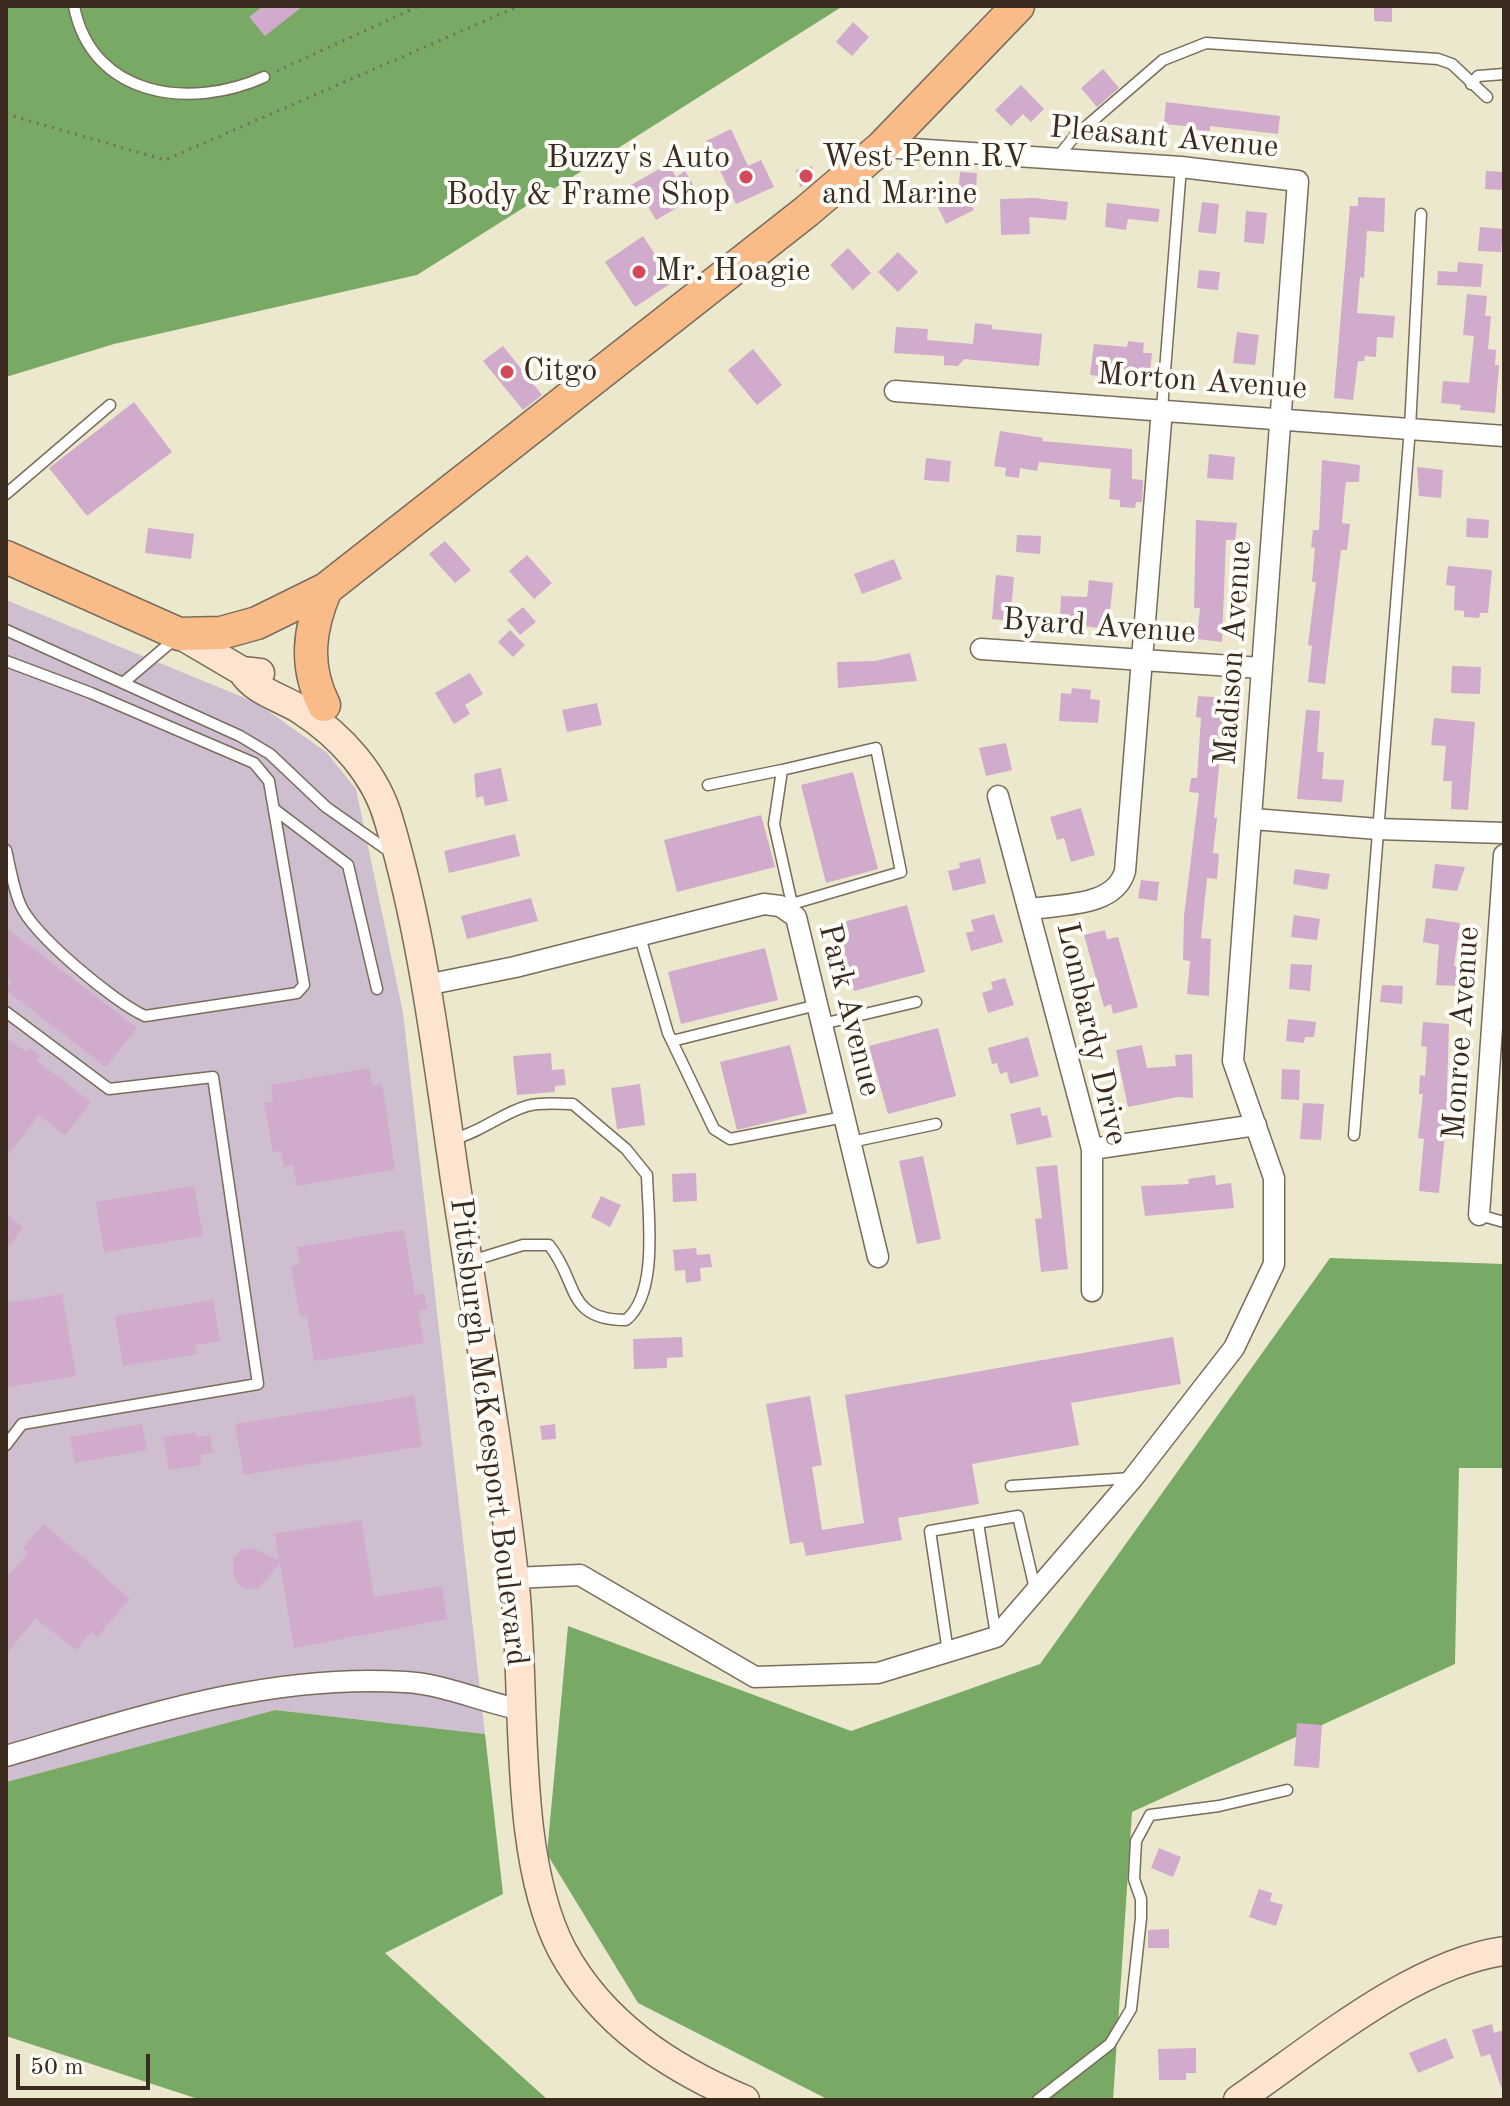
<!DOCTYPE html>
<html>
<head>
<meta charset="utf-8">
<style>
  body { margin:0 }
  #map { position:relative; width:1510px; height:2106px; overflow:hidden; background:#ece8cd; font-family:"Old Standard TT",serif }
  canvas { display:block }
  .frame { position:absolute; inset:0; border:8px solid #3b2a1e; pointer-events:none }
  .scale { position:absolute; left:16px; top:2054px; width:134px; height:36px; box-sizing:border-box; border:4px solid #3b2a1e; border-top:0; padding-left:10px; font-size:24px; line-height:28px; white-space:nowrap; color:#3b2a1e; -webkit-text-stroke:6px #fdfcf7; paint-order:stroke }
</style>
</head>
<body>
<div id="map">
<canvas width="1510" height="2106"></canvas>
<div class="frame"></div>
<div class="scale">50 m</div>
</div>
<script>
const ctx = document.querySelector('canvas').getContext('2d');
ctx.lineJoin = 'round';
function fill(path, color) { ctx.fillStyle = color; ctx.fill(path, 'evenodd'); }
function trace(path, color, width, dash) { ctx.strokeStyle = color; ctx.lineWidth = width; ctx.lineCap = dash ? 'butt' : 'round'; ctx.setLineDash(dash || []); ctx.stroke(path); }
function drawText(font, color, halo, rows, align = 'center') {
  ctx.font = font + ' "Old Standard TT",serif'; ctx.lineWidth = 8; ctx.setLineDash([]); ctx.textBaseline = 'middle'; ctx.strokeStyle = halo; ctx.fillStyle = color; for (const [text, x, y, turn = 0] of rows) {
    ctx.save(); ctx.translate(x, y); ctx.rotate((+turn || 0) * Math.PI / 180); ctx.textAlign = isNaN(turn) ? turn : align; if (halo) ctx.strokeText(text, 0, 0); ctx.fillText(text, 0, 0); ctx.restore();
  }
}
fill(new Path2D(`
  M6,600L257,703L326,752L356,789L403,1013L485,1734L275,1710L6,1782Z`), '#cfbdd0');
fill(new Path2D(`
  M6,6H843L417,275L114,344L6,377Z
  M1330,1258L1504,1264V1468H1459L1455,1664L1132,1812L1113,2100H829L638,2003L547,1854L568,1626L851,1731L1040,1664Z
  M275,1710L485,1734L503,1894L385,1953L548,2100H201L6,2036V1782Z`), '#78aa65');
fill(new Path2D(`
  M263,6H303L265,36L249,17Z
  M1374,6H1392V22L1374,21Z
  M853,22L869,37L852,56L836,42Z
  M1103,69L1119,88L1097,107L1081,88Z
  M1021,85L1044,109L1031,122L1023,114L1011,126L995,110Z
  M1166,102L1280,116L1278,134L1210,126V131L1196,130V127L1164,124Z
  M731,129L748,166L761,160L774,187L736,204L706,141Z
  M668,164L676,177L685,171L699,195L656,220L643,198L633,204L624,189Z
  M812,166L815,179L800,187L796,170Z
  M1486,171L1504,172V190L1485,189Z
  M960,172L977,173L976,189L962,190L974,210L946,224L932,195L959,185Z
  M1358,197L1385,198L1384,232L1367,231L1364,278L1360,277L1357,313L1395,316L1393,338L1377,337L1376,357L1365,356L1364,361H1358L1353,400L1334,398L1350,206H1358Z
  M1035,198L1068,202L1066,220L1029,217L1030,234L1001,235L1000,199Z
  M1202,202L1219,204L1216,234L1198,232Z
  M1107,203L1160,209L1158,222L1128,219L1126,230L1105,227Z
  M1246,211L1267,213L1264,244L1244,242Z
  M1480,227L1503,229L1501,252L1478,251Z
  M643,236L673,282L635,307L605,262Z
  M848,248L871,273L853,290L830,265Z
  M898,252L918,272L898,292L878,272Z
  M1458,262L1483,264L1481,287L1437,285L1438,271L1457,272Z
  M1199,270L1220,272L1218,290L1197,288Z
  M1467,294L1487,296L1485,316H1491L1488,349L1496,350L1495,365H1499L1495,413L1460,410L1461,405L1441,403L1443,381L1469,383L1474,336L1463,335Z
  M975,323L992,325V329L1042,334L1039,366L964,359L958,366L944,365V356L894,353L896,327L928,329L927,340L973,344Z
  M1237,332L1259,335L1255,365L1233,363Z
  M1128,341L1144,343L1143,353H1152L1150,372L1110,369L1109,377L1090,375L1094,344L1127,347Z
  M503,346L542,395L523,410L483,361Z
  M753,349L782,385L757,405L728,370Z
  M134,402L172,452L87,516L49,468Z
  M1000,431L1043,438L1042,441L1132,449V479L1143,480L1142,502H1136L1135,508L1120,507V500L1109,499L1111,469L1039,462L1037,471L1020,468L1019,478L1005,476L1006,468L994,466Z
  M1209,454L1235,457L1233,480L1207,478Z
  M926,458L951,461L949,482L924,480Z
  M1322,460L1360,465L1359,482H1346L1345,489L1342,523L1350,524L1347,550H1341L1325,684L1308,682L1312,646L1308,645L1316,582H1312L1315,548L1311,547L1313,530H1319Z
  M1417,467L1443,470L1441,498L1419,496Z
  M1467,518L1489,520L1488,538L1466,537Z
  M1196,520L1237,523L1235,540H1226L1222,642L1197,639L1200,608H1194Z
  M148,528L194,534L191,559L145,553Z
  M1017,535L1041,536L1040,554L1016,552Z
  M445,541L471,570L455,583L429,554Z
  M527,555L552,583L534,599L509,571Z
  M894,559L902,579L862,594L854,574Z
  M1448,566L1492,570L1488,613H1480L1479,618L1464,617V611L1454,610L1455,586L1446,585Z
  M996,575L1014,577L1010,621L992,619Z
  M1089,580L1113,583L1108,629L1083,626L1084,621L1060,619L1061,596L1087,597Z
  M523,607L536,622L520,635L507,620Z
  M510,630L525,645L513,657L498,642Z
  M910,653L917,681L838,688L837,662L875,661Z
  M1452,666L1481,667L1480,694L1451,693Z
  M470,673L483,694L465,705L470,714L454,724L435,693Z
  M1072,688L1091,690L1090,699L1100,700L1098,723L1059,721L1061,693L1071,694Z
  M1198,696L1226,698L1214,818H1217L1213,853L1219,854L1217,879L1207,878L1201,938L1211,939L1209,996L1187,994L1190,961L1183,960L1184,916L1199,793L1189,792L1191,778H1197L1201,718L1196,717Z
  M597,703L602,725L567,732L562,710Z
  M1306,710L1320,711L1317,752H1324L1322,779L1344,780L1342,802L1297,799Z
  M1434,718L1475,722L1468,810L1451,809L1452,781H1443L1446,746L1431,745Z
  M1006,743L1012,770L986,776L979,748Z
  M501,768L508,801L485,806L483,796L476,798L474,774Z
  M853,772L878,869L826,883L801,785Z
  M1081,808L1095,855L1071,862L1064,838L1057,840L1050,817Z
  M761,815L775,867L677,892L664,840Z
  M515,834L520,856L449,873L444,851Z
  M980,858L986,883L953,891L948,871L960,868L959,863Z
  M1435,864L1465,867L1457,891L1432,888Z
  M1295,869L1330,874L1327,890L1293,884Z
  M1141,880L1159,882L1157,901L1138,898Z
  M531,898L538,921L467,939L461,916Z
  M907,905L925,972L854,991L836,924Z
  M994,914L1003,942L971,951L966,933L974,931L971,920Z
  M1294,915L1320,919L1317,940L1291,937Z
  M1426,918L1460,923L1454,966L1462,967L1460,986L1436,985L1439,945L1423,942Z
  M6,928L137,1028L106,1067L6,990L12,982L6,977Z
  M1105,930L1107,939L1118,937L1138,1007L1113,1014L1111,1004L1104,1007L1084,935Z
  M765,948L778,1000L681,1024L668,972Z
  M1291,964L1312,965L1310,991L1289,989Z
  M1005,978L1014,1005L988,1013L982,993L993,989L991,982Z
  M1382,985L1403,986L1402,1004L1380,1002Z
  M1288,1019L1316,1022L1314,1037H1305L1304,1043L1286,1041Z
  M1423,1022L1449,1024L1446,1125L1439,1193L1419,1191L1424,1139L1418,1138L1423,1094H1419L1420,1075L1425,1076L1427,1047L1421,1046Z
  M938,1028L956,1096L888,1114L869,1046Z
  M6,1037L26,1052L29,1048L40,1056L37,1061L91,1102L65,1135L39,1115L6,1157Z
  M1028,1037L1039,1076L1010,1084L1007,1072L1000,1074L997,1063L992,1064L988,1048Z
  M790,1045L807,1113L737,1130L720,1062Z
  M1142,1045L1147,1068L1176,1066L1175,1055L1192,1054L1193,1098L1178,1097L1128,1107L1116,1050Z
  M551,1053L552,1070L564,1069L566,1085L555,1086V1092L517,1095L513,1056Z
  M369,1068L373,1086L382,1084L395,1169L297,1186L293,1165L284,1167L281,1151L273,1152L264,1103L273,1102L271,1085Z
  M1282,1069L1300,1070L1299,1100L1281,1099Z
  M640,1084L645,1125L617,1129L611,1088Z
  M1303,1103L1324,1104L1321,1140L1300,1139Z
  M1040,1107L1042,1116L1047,1115L1052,1137L1017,1145L1010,1114Z
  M923,1156L941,1239L917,1244L899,1161Z
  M1057,1165L1068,1269L1041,1272L1035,1219L1042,1218L1036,1167Z
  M696,1173L697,1201L673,1202L672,1174Z
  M1215,1175L1216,1185L1231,1183L1234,1208L1145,1216L1141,1186L1189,1184L1188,1179Z
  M194,1186L203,1236L104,1252L96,1202Z
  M601,1196L621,1205L610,1227L591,1217Z
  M6,1214L23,1227L6,1250Z
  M404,1230L415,1295L424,1294L427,1309L418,1311L424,1343L314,1361L307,1315L300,1316L291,1266L300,1264L297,1247Z
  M696,1248L697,1255L710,1254L712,1267L700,1268L701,1281L686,1283L685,1270L675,1271L673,1250Z
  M62,1294L76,1376L6,1387V1303Z
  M213,1300L220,1341L195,1345L197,1354L123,1366L115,1316Z
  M682,1337L683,1357L667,1358V1368L634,1369L633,1339Z
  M1173,1337L1181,1384L1071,1403L1079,1445L972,1464L979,1504L898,1518L902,1540L806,1556L803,1542L790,1544L766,1404L810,1396L822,1465L812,1467L822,1530L864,1523L845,1395Z
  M414,1396L422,1446L244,1475L235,1424Z
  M142,1424L147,1450L75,1463L70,1437Z
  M555,1424L556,1439L542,1440L540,1426Z
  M196,1432V1437L210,1435L213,1453L200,1455L201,1465L169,1470L164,1437Z
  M361,1520L374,1597L442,1586L447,1619L294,1648L280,1564L258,1588L248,1589L239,1585L234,1576L233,1558L241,1550L251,1548L279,1560L275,1534Z
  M44,1524L130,1599L97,1637L91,1632L76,1650L35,1618L6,1655V1578L28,1553L23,1548Z
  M1297,1723L1322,1725L1319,1768L1294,1766Z
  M1159,1848L1181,1857L1173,1877L1151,1868Z
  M1259,1889L1272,1893L1270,1901L1283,1905L1276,1926L1249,1917Z
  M1169,1929V1948H1148V1930Z
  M1492,2024L1494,2033L1504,2030V2086L1501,2087L1490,2054L1481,2057L1472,2030Z
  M1446,2038L1454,2058L1418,2073L1409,2053Z
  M1196,2048V2073H1186V2080H1159L1158,2049Z`), '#d0abcb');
const lane = new Path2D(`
  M74,6C92,98 191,110 264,77
  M1471,84L1478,76L1504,74
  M1057,158L1074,137L1163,60L1206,43L1438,59L1452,64L1487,97
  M1162,409L1181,167
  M6,494L110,405
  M6,630L240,736L270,754L326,807L393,854
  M6,661L91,693L254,763L269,781L304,985L297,993L145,1016C114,1002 33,935 20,904C13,887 10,867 6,850
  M123,683L176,638
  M708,785L782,770
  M274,809L348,865L377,989
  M782,905L792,904L774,824L782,770L876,748L901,872L792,904
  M640,937L668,1033L714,1129L730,1139L844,1117
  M6,1012L109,1089L213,1077L258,1384L22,1424L6,1445
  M822,1024L916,1002
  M672,1041L817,1005
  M1354,1135L1410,428L1421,214
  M451,1140C482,1132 500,1114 527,1106C541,1102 558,1104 573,1104L626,1149L647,1175C648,1215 659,1293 626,1320C565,1320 579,1282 549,1245H523L471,1261
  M851,1142L936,1124
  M1479,1215L1504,1222
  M1011,1486L1131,1478
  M978,1523L996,1635
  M948,1652L930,1531L1018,1516L1035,1589
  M1038,2100L1110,2044L1131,2009L1141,1918V1899L1134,1879L1136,1841L1150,1815L1219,1806L1287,1790`);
const street = new Path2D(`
  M895,391L1504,436
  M981,649L1261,668
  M998,796L1092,1149V1291
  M1253,819L1378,829L1504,833
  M1031,909C1062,904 1115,907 1125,871L1162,409
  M426,985L515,967L764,904L780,906L796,917L878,1257
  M1092,1149L1256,1125
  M1479,1215L1504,855
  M514,1578L580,1575L755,1677L878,1673L996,1637L1133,1478L1234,1348L1274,1264V1178L1233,1061L1298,181L1181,167L882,147
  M6,1756C137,1718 266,1673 405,1682C445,1684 484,1703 523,1710`);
const secondary = new Path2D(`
  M179,634L242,671L260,673
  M242,671C255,692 281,697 301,710C341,736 376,774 389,821C424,939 438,1064 456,1186C476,1316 499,1446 514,1576C527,1688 511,1852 562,1950C602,2024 670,2068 745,2100
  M1238,2100C1314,2048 1412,1964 1504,1951`);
const primary = new Path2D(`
  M6,557L179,634L221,633L257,623L326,589L807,211L882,147L1018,6
  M324,705C304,666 309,628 326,589`);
trace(lane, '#796c5b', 13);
trace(street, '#796c5b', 23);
trace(secondary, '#796c5b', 31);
trace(primary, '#796c5b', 35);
trace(new Path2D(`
  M277,71L419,6
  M6,114L165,160L519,6`), '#796c5b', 3, [2, 6]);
trace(lane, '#fff', 10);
trace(street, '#fff', 20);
trace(secondary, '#fde4d0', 28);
trace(primary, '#f9bc89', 32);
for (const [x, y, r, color] of [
  [806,176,8,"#d1495b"],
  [746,177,8,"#d1495b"],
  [639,272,8,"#d1495b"],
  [507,372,8,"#d1495b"]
]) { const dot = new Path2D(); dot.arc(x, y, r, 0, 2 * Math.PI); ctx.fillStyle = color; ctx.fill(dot); trace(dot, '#fdfcf7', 3); }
drawText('32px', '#3b2a1e', '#fdfcf7', [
  ["Pleasant Avenue",1164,138,5],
  ["Morton Avenue",1202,382,4],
  ["Byard Avenue",1099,627,4],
  ["Madison Avenue",1234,653,-86],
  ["Park Avenue",849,1010,76],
  ["Monroe Avenue",1462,1033,-86],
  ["Lombardy Drive",1091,1034,77],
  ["Pittsburgh McKeesport Boulevard",488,1432,83]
]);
drawText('32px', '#3b2a1e', '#fdfcf7', [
  ["West Penn RV",822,158],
  ["and Marine",822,195],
  ["Buzzy's Auto",730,159,"right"],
  ["Body & Frame Shop",730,196,"right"],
  ["Mr. Hoagie",655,272],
  ["Citgo",523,372]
], 'left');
</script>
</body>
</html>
